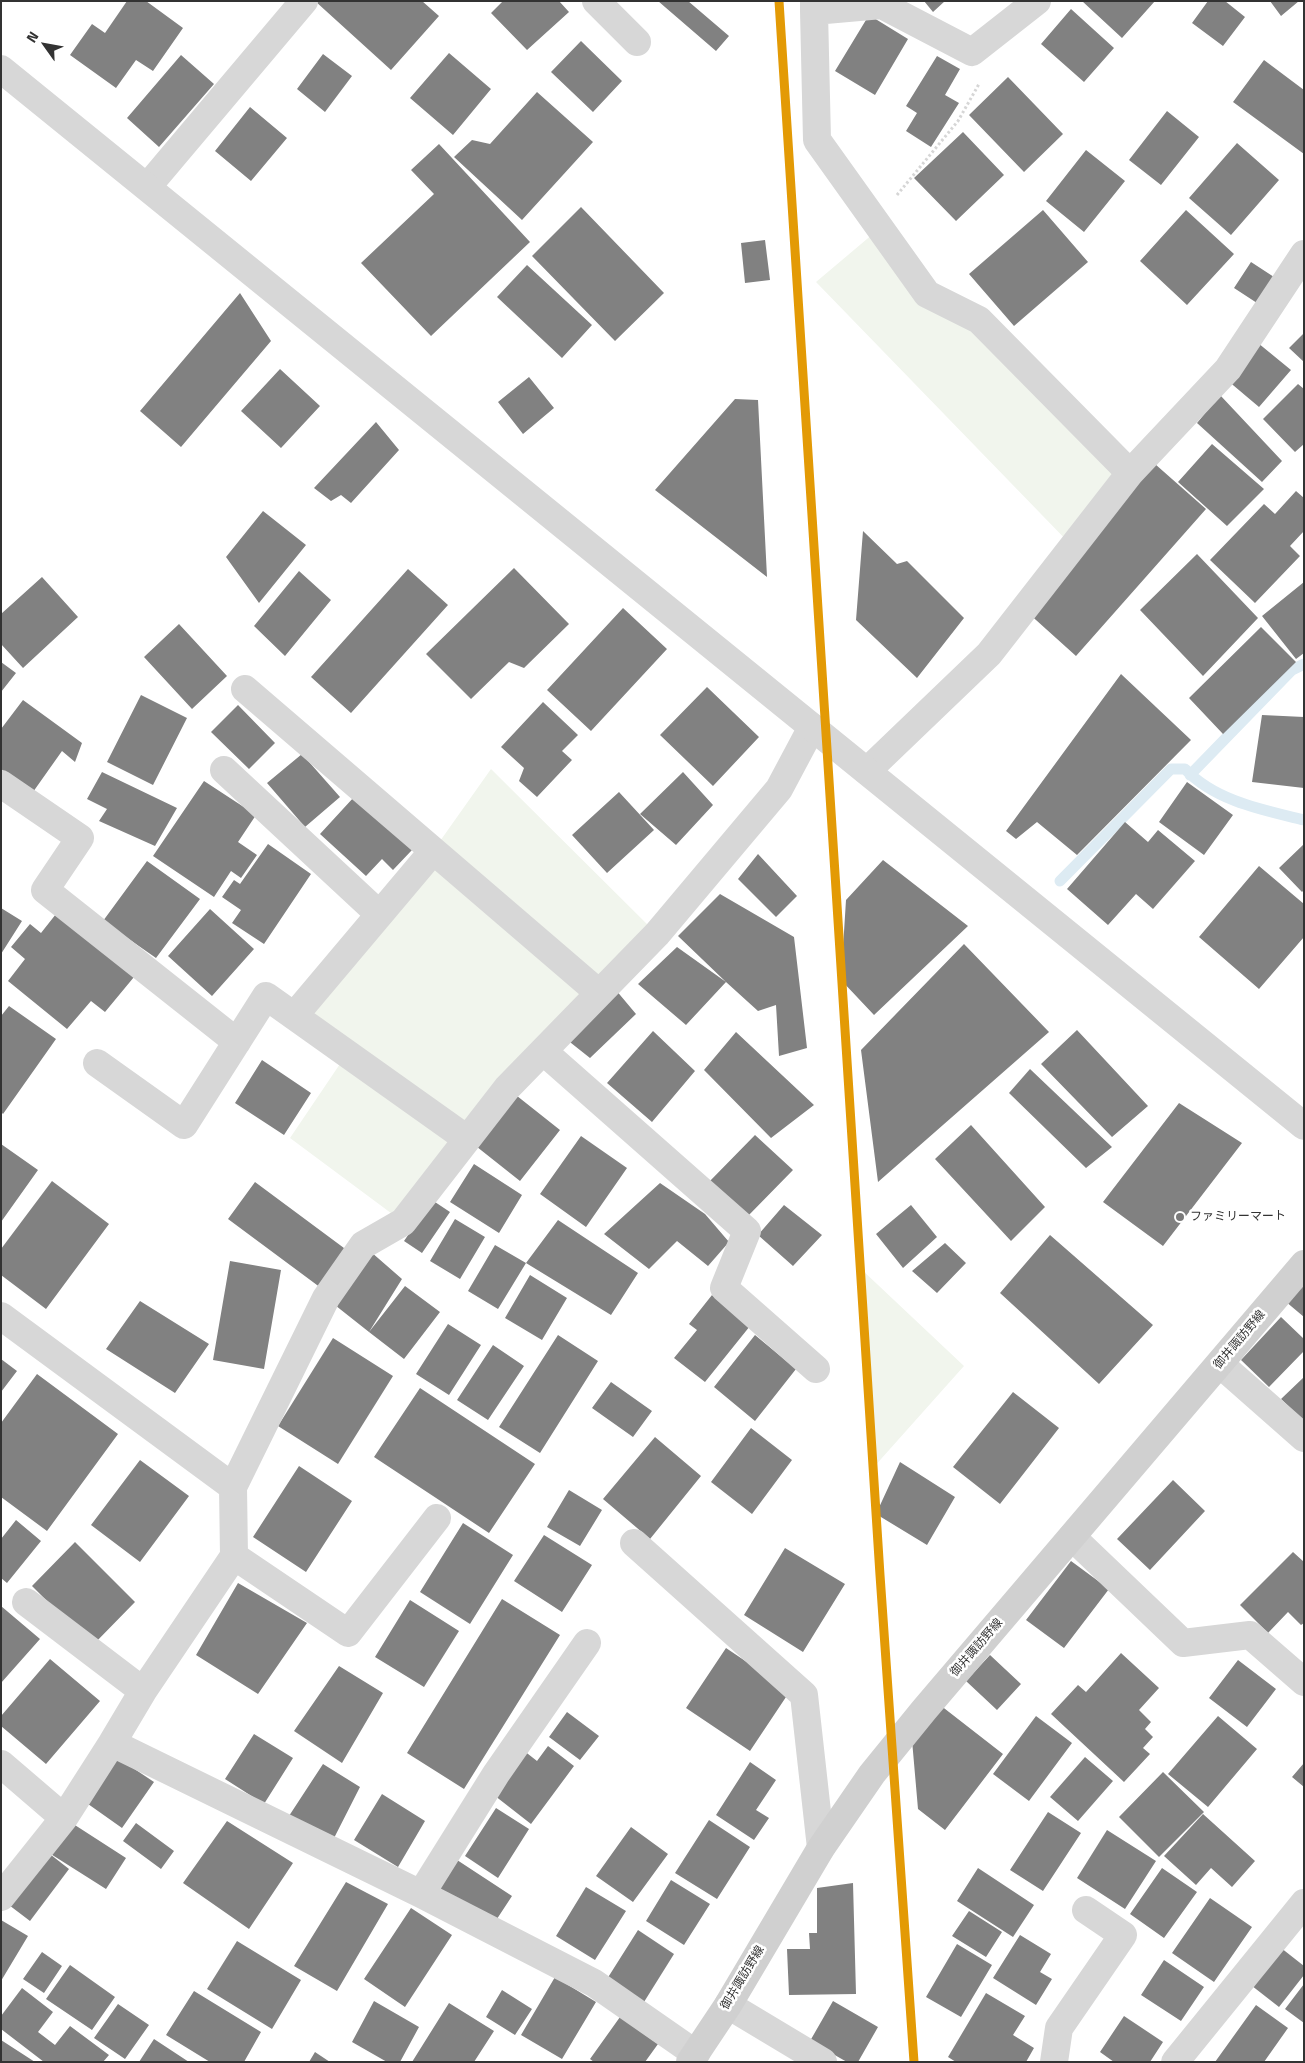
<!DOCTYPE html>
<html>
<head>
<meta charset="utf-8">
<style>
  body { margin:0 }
  #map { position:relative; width:1305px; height:2063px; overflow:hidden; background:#fff; font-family:"Titillium Web",sans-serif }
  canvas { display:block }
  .frame { position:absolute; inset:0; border:2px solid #333; pointer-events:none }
  .north { position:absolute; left:20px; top:20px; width:50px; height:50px; -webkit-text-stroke:4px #fff; paint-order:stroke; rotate:302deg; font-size:14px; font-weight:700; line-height:20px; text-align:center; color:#333 }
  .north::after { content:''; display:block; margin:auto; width:18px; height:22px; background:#333; clip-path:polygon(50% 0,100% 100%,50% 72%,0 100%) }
</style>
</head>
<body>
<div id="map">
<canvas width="1305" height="2063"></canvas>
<div class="frame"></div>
<div class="north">N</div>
</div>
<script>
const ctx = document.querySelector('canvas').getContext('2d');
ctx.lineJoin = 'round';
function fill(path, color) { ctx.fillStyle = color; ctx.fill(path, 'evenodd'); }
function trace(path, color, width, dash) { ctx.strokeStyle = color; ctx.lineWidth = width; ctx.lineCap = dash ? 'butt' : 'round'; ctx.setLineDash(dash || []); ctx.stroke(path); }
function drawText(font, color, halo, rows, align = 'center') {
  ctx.font = font + ' "Titillium Web","Noto Sans JP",sans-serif'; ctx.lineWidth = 5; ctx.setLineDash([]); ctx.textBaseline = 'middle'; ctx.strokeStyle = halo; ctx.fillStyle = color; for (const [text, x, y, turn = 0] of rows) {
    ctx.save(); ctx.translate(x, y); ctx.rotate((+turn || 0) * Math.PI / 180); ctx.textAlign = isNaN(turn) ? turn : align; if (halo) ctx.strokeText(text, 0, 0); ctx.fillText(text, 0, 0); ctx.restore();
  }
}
fill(new Path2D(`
  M880,228L927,294L979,320L1130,473L1073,547L816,282Z
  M491,769L657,934L403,1222L290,1138L346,1055L294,1016L433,851Z
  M860,1268L964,1366L873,1468Z`), '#f1f5ed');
trace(new Path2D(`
  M1190,775L1292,670L1304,664
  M1060,881L1171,769H1185C1215,801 1263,810 1304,820`), '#ddebf3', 11);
fill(new Path2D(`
  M127,1H146L183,28L153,71L136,60L116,88L70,55L92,24L105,33Z
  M315,1H422L439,16L391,70Z
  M503,1H559L569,12L527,50L491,13Z
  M658,1H688L729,36L716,51Z
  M924,1H945L933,12Z
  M1082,1H1155L1122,38Z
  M1208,1H1225L1245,17L1223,46L1192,23Z
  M1270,1H1299L1281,16Z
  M1071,9L1114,48L1084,82L1041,44Z
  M869,15L908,39L875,95L835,71Z
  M581,41L622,81L593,112L551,72Z
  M449,53L491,89L453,135L410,98Z
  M323,54L352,76L325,112L297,89Z
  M181,55L214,84L159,147L127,118Z
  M937,56L960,69L945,95L959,103L931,147L906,131L917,113L906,106Z
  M1264,60L1304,90V154L1233,102Z
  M1008,77L1063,134L1024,172L969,115Z
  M537,92L593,142L522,220L454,157L472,140L490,144Z
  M250,107L287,138L251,181L215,151Z
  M1167,111L1199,137L1161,185L1129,160Z
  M963,132L1004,175L956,221L914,178Z
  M1237,143L1279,180L1231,235L1189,198Z
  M439,144L530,242L431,336L361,263L434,194L411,170Z
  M1086,150L1125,181L1084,232L1046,201Z
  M581,207L664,293L615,341L532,256Z
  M1043,210L1088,262L1014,326L969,274Z
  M1186,210L1234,254L1187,305L1140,261Z
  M765,240L770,280L745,283L741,243Z
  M1251,262L1274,277L1257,303L1234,288Z
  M527,265L592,325L562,358L497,297Z
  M240,293L271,341L181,447L140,411Z
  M1304,333V362L1289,348Z
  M1258,343L1291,370L1259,407L1227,380Z
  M280,369L320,406L281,448L241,411Z
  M529,377L554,408L523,434L498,402Z
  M1298,384L1304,389V444L1295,452L1263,419Z
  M1220,395L1282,461L1262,482L1197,423Z
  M735,399L758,400L767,577L655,490Z
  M376,422L399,450L351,503L341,495L331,501L314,488Z
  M1212,444L1264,489L1227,526L1178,482Z
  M1155,464L1206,509L1076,656L1026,611Z
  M1296,491L1304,498V531L1290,546L1300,556L1255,603L1210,560L1264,504L1275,514Z
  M263,511L306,545L259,603L226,557Z
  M863,531L897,564L907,561L964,618L917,678L856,620Z
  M1197,554L1258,618L1203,676L1140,610Z
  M514,568L569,624L524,668L509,662L471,699L426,654Z
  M408,569L448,605L351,713L311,677Z
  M299,571L331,600L285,656L254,626Z
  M42,577L78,617L23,668L1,644V614Z
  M1304,582V653L1296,659L1262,616Z
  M623,608L667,649L591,731L547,690Z
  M179,624L227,676L192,709L144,657Z
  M1261,627L1296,662L1223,734L1189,698Z
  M1,662L16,673L1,692Z
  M1121,674L1191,740L1077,855L1037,822L1016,839L1006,831Z
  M707,687L759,737L713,786L660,735Z
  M141,695L187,718L153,785L107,762Z
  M23,700L82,743L75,762L62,751L33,792L1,769V729Z
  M543,702L578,735L562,751L572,760L537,797L519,781L524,768L501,747Z
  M238,705L275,743L249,769L211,732Z
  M1262,715L1304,717V788L1252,782Z
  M302,754L340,797L305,827L267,783Z
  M102,772L177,808L155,846L99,821L107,809L87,799Z
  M683,772L713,805L676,845L640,814Z
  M204,781L256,815L238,842L257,855L241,878L231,871L214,897L153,856Z
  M1187,782L1233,815L1204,855L1159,822Z
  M619,792L654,830L607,873L572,835Z
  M354,797L412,850L393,870L382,859L366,876L320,834Z
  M1125,822L1148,842L1158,830L1195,861L1153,909L1136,894L1108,925L1067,889Z
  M268,844L311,874L264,944L232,923L241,910L222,897L234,880L240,884Z
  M1304,844V890L1302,892L1279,868Z
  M758,854L797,896L776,917L738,879Z
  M883,860L968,926L874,1015L841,980L846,900Z
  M147,861L200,899L156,958L103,921Z
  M1259,866L1304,904V937L1259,989L1199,937Z
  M720,894L794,937L807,1048L779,1056L776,1005L758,1011L726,982L686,1025L638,984L677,947L726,982L678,936Z
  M1,908L22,921L1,954Z
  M210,909L254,949L212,996L168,956Z
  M56,914L134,977L105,1012L91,1001L67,1029L8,981L25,959L11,947L30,924L41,933Z
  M964,944L1049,1032L878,1182L861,1050Z
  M610,983L636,1014L590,1058L561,1035Z
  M9,1006L56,1039L3,1114L1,1112V1016Z
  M1077,1030L1148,1106L1112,1137L1041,1064Z
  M653,1031L695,1071L652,1122L607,1083Z
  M736,1032L814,1105L771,1138L704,1070Z
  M262,1060L311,1093L284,1135L235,1103Z
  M1030,1069L1112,1147L1086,1168L1009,1093Z
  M507,1088L560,1130L520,1181L467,1139Z
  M1179,1103L1242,1143L1163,1246L1103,1202Z
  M971,1125L1045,1207L1011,1241L935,1159Z
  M755,1135L793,1170L746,1218L708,1183Z
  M581,1136L627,1168L586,1227L540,1194Z
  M1,1144L38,1170L1,1222Z
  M474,1164L522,1195L499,1233L450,1202Z
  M52,1181L109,1224L46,1309L1,1275V1249Z
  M255,1182L348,1251L321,1288L228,1219Z
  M660,1183L705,1214L729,1242L708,1266L677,1241L649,1269L604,1234Z
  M432,1200L450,1212L422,1253L404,1241Z
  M784,1205L822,1235L793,1266L758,1235Z
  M911,1205L937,1237L903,1268L876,1234Z
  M455,1219L485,1237L460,1279L430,1261Z
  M558,1220L638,1273L611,1315L526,1263Z
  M1050,1235L1153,1325L1099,1384L1000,1293Z
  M945,1243L966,1263L937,1293L912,1271Z
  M363,1245L402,1279L369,1332L326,1298Z
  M495,1245L526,1263L498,1309L468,1291Z
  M230,1261L281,1270L264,1369L213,1360Z
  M530,1275L567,1298L542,1340L505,1318Z
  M1304,1279V1317L1285,1301Z
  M405,1286L440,1312L404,1359L369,1332Z
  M712,1295L750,1326L705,1382L674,1358L697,1330L689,1324Z
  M140,1301L209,1344L175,1393L106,1349Z
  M1281,1317L1304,1339V1351L1269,1387L1241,1360Z
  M448,1324L481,1345L449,1395L416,1374Z
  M558,1335L598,1361L540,1453L499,1427Z
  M755,1335L796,1369L755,1421L714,1387Z
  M333,1338L393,1376L338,1464L278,1426Z
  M493,1345L524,1366L488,1420L457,1400Z
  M1,1359L17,1371L1,1392Z
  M37,1374L118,1434L47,1531L1,1497V1423Z
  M1304,1377V1421L1281,1399Z
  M611,1382L652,1411L633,1437L592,1408Z
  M420,1388L535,1464L489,1533L374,1457Z
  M1013,1392L1059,1428L1000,1504L953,1467Z
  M751,1428L792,1460L752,1514L711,1482Z
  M655,1437L701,1476L650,1539L603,1499Z
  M140,1460L189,1496L140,1562L91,1525Z
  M900,1462L955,1497L927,1545L876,1514Z
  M299,1466L352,1501L306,1572L253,1537Z
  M1173,1480L1205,1511L1150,1570L1117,1539Z
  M569,1490L602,1510L580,1546L547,1527Z
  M16,1520L41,1541L7,1583L1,1578V1539Z
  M463,1523L513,1555L470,1624L420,1592Z
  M544,1535L592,1565L562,1612L514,1581Z
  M75,1542L135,1602L92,1646L32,1586Z
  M785,1548L845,1584L803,1652L744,1615Z
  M1293,1552L1304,1562V1623L1301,1625L1288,1612L1268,1633L1240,1605Z
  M1071,1561L1109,1589L1064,1648L1026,1620Z
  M238,1583L307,1623L258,1694L196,1655Z
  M502,1599L560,1635L464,1789L407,1753Z
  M410,1600L459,1631L424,1687L375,1657Z
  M1,1606L40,1639L1,1683Z
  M726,1648L790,1691L750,1751L686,1708Z
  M1121,1653L1159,1688L1139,1710L1151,1722L1145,1729L1153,1737L1143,1748L1150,1754L1124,1782L1051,1714L1078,1685L1086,1692Z
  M990,1655L1021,1684L997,1710L966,1681Z
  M50,1659L100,1701L46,1764L1,1726V1716Z
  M1238,1660L1276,1689L1247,1727L1209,1698Z
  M339,1666L383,1693L342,1763L294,1731Z
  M940,1705L1003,1754L945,1830L918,1809L912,1740Z
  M567,1712L599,1736L580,1760L549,1737Z
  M1036,1716L1072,1743L1029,1801L993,1774Z
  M1218,1716L1257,1749L1208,1807L1168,1774Z
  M254,1734L293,1758L264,1804L225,1779Z
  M548,1746L574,1766L531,1824L490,1792L523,1750L537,1761Z
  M112,1754L154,1782L122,1828L81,1799Z
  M1085,1757L1113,1781L1078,1821L1050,1797Z
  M750,1762L776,1780L756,1810L769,1818L754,1840L716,1815Z
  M1304,1763V1787L1292,1777Z
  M323,1764L360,1787L332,1842L287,1819Z
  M1163,1772L1204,1812L1159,1857L1119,1817Z
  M382,1794L425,1821L398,1867L354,1840Z
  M496,1808L529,1829L498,1878L465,1856Z
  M1048,1812L1081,1833L1043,1891L1010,1870Z
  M1203,1814L1255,1861L1232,1887L1211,1868L1196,1885L1164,1856Z
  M64,1818L126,1858L106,1889L46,1851L69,1869L30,1921L5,1902Z
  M709,1820L750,1847L717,1899L675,1873Z
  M227,1821L293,1863L249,1929L183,1883Z
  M136,1823L174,1851L161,1869L123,1841Z
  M631,1827L668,1854L633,1902L596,1876Z
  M1107,1830L1156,1861L1125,1909L1077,1878Z
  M454,1858L512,1896L493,1925L435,1888Z
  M978,1868L1034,1905L1013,1937L957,1901Z
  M1162,1868L1197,1892L1164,1938L1130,1914Z
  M671,1880L710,1904L684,1945L646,1921Z
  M346,1882L388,1904L337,1991L294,1966Z
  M853,1883L856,1994L789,1995L787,1949H810L809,1933H817V1888Z
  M586,1887L626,1911L595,1960L556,1936Z
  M1210,1898L1252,1927L1214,1982L1172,1953Z
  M411,1908L452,1935L405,2007L364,1979Z
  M969,1911L1002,1932L986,1957L952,1936Z
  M1,1920L28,1936L1,1981Z
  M638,1930L674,1954L644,2002L607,1979Z
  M1020,1935L1051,1954L1040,1972L1052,1979L1036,2005L993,1978Z
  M237,1941L301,1980L272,2029L207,1989Z
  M957,1944L992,1965L961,2017L926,1997Z
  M1276,1944L1304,1966V1975L1279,2007L1247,1982Z
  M42,1952L62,1966L44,1993L23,1979Z
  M1164,1960L1204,1987L1181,2021L1141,1995Z
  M70,1965L115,1997L92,2030L46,1999Z
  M555,1977L596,2002L562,2059L521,2035Z
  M1304,1984V2023L1285,2009Z
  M22,1988L53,2012L38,2032L55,2045L70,2026L109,2055L103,2062H44L1,2029V2016Z
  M502,1990L532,2009L515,2035L486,2017Z
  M194,1991L261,2032L244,2062H210L166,2035Z
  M986,1993L1025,2016L1013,2035L1034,2048L1026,2062H956L948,2057Z
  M374,2001L419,2027L400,2062H387L352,2042Z
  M833,2001L878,2027L858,2062H847L810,2041Z
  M449,2003L494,2031L474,2062H412Z
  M118,2004L149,2025L125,2059L94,2038Z
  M1256,2005L1288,2028L1264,2062H1215Z
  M1124,2016L1163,2042L1150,2062H1114L1100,2052Z
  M620,2017L658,2044L645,2062H594L590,2059Z
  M154,2039L189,2062H139Z
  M1,2040L35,2062H1Z
  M315,2052L330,2062H309Z`), '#818181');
trace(new Path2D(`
  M897,195L958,121L979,84`), '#d6d6d6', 3, [2.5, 2.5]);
trace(new Path2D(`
  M596,1L637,42
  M814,1V11L882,5L972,52L1037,1
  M814,11L817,140L927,294L979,320L1130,473
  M148,186L304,1
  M245,689L599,993
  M224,770L379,914
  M867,771L989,654L1130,473L1228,369L1304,254
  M1,784L80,838L45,890L237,1042
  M294,1016L433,851
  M544,1052L747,1231L724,1288L816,1369
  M97,1063L184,1125L266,996L467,1139
  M1,1316L233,1487
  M1220,1364L1304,1438
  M1072,1537L1183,1643L1250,1635L1304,1682
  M634,1543L804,1695L821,1848
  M234,1556L348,1633L437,1518
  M26,1602L143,1691
  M112,1743L421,1894L594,1983L696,2054
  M1,1764L64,1818
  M421,1894L496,1774L587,1643
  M1,1897L64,1818L112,1743L143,1691L234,1556L233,1487L326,1298L363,1245L403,1222L507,1088L657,934L779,789L812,727
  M728,2005L823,2062
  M1054,2062L1059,2028L1123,1935L1086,1910
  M1175,2062L1304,1903`), '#d7d7d7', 28);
trace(new Path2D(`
  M1,69L1304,1126`), '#d7d7d7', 28);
trace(new Path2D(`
  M690,2062L728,2005L821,1848L872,1774L924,1710L1304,1264`), '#d0d0d0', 28);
trace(new Path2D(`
  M779,1L880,1575L914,2062`), '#e39a05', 9);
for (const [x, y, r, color] of [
  [1180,1217,5,"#7a7a7a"]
]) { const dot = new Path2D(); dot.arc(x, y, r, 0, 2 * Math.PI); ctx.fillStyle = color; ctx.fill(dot); trace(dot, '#fff', 2); }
drawText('12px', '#333', '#fff', [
  ["ファミリーマート",1190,1217]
], 'left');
drawText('12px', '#333', '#fff', [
  ["御井諏訪野線",1240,1340,-50],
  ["御井諏訪野線",977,1648,-49],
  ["御井諏訪野線",743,1978,-59]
]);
</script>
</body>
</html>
